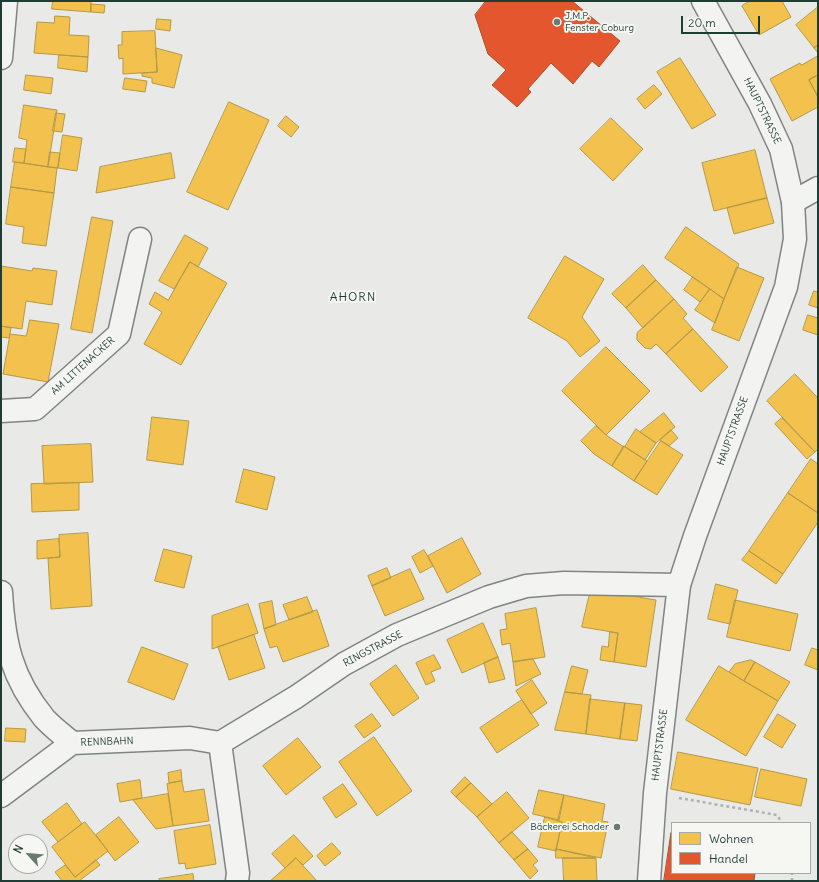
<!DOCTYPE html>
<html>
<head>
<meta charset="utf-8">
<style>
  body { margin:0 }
  #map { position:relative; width:819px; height:882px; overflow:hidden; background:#e9eae8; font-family:Delius,sans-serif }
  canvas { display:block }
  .frame { position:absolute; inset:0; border:2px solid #1f3d34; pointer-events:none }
  .legend { position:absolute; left:671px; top:822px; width:140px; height:52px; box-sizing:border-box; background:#f6f6f2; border:1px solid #a0aca6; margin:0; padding:5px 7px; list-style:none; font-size:12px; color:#1f3d34 }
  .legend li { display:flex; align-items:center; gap:8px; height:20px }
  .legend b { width:20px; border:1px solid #a0aca6 }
  .north { position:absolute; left:8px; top:834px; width:40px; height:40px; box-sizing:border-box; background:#f6f6f2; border:1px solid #a0aca6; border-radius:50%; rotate:297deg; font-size:11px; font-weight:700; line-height:16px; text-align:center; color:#1f3d34 }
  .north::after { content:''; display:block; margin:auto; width:14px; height:18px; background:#667a73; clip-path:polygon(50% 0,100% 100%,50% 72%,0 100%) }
  .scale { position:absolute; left:681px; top:16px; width:79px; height:18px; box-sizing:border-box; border:2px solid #1f3d34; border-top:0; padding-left:5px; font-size:12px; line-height:14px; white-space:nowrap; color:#1f3d34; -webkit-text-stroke:3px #f6f6f2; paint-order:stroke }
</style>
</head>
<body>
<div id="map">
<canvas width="819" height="882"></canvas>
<div class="frame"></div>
<ul class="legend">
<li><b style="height:11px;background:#f2c14e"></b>Wohnen</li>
<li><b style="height:11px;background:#e4572e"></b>Handel</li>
</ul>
<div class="north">N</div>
<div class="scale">20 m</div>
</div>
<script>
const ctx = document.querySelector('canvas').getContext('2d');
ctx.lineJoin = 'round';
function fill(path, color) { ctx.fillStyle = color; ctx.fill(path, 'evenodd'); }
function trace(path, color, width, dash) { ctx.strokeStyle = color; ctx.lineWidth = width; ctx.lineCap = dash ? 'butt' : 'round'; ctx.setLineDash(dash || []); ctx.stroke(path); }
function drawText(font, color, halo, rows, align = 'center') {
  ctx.font = font + ' Delius,sans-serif'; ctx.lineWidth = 4; ctx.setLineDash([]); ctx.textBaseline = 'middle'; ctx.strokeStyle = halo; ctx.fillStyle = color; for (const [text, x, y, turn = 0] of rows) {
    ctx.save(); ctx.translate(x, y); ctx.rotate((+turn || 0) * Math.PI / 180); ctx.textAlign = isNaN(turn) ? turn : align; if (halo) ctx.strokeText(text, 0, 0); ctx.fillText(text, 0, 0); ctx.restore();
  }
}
const homes = new Path2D(`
  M53,1H91V12L52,9Z
  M750,1H782L791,17L759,35L742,6Z
  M91,4L105,5L104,13L91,12Z
  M818,7V45L814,48L796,25Z
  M55,16L70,17L69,35L89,36L88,57L34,53L37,22L54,23Z
  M157,19L171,20L170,31L156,29Z
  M155,31L157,72L123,74V58L119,59L118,45H122V32Z
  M818,45V53L814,48Z
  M156,48L182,55L174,88L152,83V78L142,76V73L157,72Z
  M59,55L88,57L87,72L58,68Z
  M818,56V75L809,80L818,97V107L792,121L770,79L800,63L801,65Z
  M680,58L716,115L692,129L657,72Z
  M26,75L53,78L51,94L24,90Z
  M818,75V97L809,80Z
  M125,78L147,81L145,92L123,89Z
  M654,85L662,94L645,109L637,99Z
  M229,102L269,120L228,210L187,192Z
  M24,105L57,110L48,167L24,163L27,140L19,138Z
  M56,113L65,114L62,132L53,131Z
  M286,116L299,127L291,137L278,126Z
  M611,118L643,149L613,181L580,149Z
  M63,135L82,138L77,171L58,168Z
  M15,148L26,149L24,163L13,162Z
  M755,150L767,198L714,211L702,163Z
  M50,152L60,153L58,168L48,167Z
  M171,153L175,178L96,193L100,167Z
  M15,162L57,168L54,193L11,187Z
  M11,187L54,193L46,246L22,243L24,227L6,224Z
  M767,198L774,223L734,234L727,208Z
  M92,217L113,221L92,333L71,329Z
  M686,227L739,264L724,299L665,258Z
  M185,235L208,248L198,267L190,262L174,289L159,281Z
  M565,256L604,279L582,317L600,341L580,357L567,341L528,318Z
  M190,262L227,283L181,365L144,344L162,312L149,304L155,292L168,300Z
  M643,265L656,280L626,308L612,294Z
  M1,266L32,271L33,268L57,271L52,305L26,301L22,329L1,326Z
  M737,267L764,278L739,341L712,330Z
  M693,277L710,289L700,302L684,290Z
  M656,280L674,299L643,328L626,308Z
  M710,289L724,299L715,323L695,310Z
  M814,291L818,292V308L809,305Z
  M674,299L687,314L683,318L693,329L666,354L656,344L651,349L645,348L637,340V333Z
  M808,315L818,318V335L803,330Z
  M30,320L59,324L48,382L3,374L10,334L26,336Z
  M1,326L11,328L9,338L1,337Z
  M693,329L728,367L701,392L666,354Z
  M606,347L650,391L606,435L562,391Z
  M795,374L818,398V449L815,452L767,401Z
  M664,413L675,427L656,443L640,432Z
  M152,417L189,421L183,465L147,460Z
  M782,418L815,452L807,459L775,424Z
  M596,426L606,435L624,447L612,466L594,454L581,441Z
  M636,429L656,443L645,460L625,447Z
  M671,430L678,438L669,446L660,440Z
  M661,441L683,455L657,495L634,481Z
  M91,444L93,482L44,484L42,446Z
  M624,446L647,461L634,481L612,466Z
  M811,459L818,464V513L788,493Z
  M244,469L275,477L267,510L236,502Z
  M79,483V510L32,512L31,484Z
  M788,493L818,513V522L783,574L749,551Z
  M88,533L92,606L51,609L48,558L60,557L59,535Z
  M462,538L481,574L447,593L428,556Z
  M59,539L60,557L37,559V541Z
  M164,549L192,556L184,588L155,581Z
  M424,550L433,566L420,573L412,557Z
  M749,551L783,574L776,584L742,560Z
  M387,568L391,578L372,586L368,576Z
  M410,569L424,599L385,616L372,586Z
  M716,584L738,590L730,624L708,619Z
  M591,589L656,600L646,667L614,662L618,633L582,627Z
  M307,597L313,612L289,620L283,605Z
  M735,600L798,614L790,651L727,637Z
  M272,601L276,625L264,629L259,604Z
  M248,604L258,633L212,649V616Z
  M536,608L545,657L513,662L510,643L502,645L500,630L507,629L505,614Z
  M317,610L329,646L283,662L277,646L270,648L264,629Z
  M483,623L498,657L462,673L447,640Z
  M610,632L618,633L614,662L600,660L602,646L608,647Z
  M254,635L265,668L229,680L218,647Z
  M142,647L188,664L174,700L128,682Z
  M812,648L818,650V670L805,665Z
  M434,655L441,668L431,672L435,681L426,685L416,663Z
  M498,657L505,679L489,683L484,663Z
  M533,659L541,674L516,686L513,662Z
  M751,660L755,662L744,681L729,672L735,664Z
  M755,662L790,682L778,701L744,681Z
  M396,665L419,698L393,716L370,684Z
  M572,666L588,670L582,694L565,692Z
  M719,666L778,701L746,756L686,720Z
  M532,680L547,703L531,714L516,691Z
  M565,692L591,695L586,734L555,730Z
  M590,699L625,703L620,739L586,734Z
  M522,700L539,725L497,753L480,728Z
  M625,703L642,705L637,741L620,739Z
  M372,714L381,726L364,738L355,726Z
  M778,714L796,725L782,748L764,737Z
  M6,728L26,729L25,742L5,741Z
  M374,737L412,791L377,816L339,762Z
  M298,738L321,767L286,795L263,766Z
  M678,752L758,768L750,805L671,789Z
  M761,769L807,779L801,806L755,797Z
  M181,770L182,781L169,783L168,773Z
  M465,777L471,783L456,797L451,792Z
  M140,780L142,798L120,802L117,784Z
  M182,781L184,792L204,789L209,821L173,826L167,784Z
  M471,783L492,804L477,817L456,797Z
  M343,784L357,804L336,818L323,798Z
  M539,790L564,795L559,820L533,814Z
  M507,792L529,818L499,843L477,817Z
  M168,794L173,826L156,829L133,800Z
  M564,795L605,804L602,821L608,822L601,858L556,849L562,822L558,821Z
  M67,803L82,824L58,842L42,822Z
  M119,817L139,842L115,861L96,835Z
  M545,817L562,822L556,851L538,847Z
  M85,822L108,851L75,877L52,847Z
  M210,825L216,864L186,869L185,863L179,864L174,831Z
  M512,832L528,849L514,860L499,843Z
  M294,835L313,856L303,865L296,858L285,868L272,854Z
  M332,843L341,853L325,866L317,856Z
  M528,849L538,861L533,865L538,871L530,879L514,860Z
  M556,849L596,858H556Z
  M296,858L317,881H270L285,868Z
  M563,858H596L597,881H564Z
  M96,860L100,865L79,881H62L55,872L65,865L75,877Z
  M193,874L194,881H160L159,879Z`);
fill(homes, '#f2c14e');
trace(homes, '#b39946', 1);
const shops = new Path2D(`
  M486,1H572L620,41L599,67L592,61L573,84L551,63L528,89L531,92L517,107L492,85L506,70L488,54L475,15Z
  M671,833L672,873H755L754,881H664Z`);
fill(shops, '#e4572e');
trace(shops, '#a94f30', 1);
const street = new Path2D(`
  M1,58L6,1
  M793,202L818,188
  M1,411L35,409L119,334L140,239
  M1,592C4,643 11,677 44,718C52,727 63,735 72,743L190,738L220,743
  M1,796L72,743
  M237,881L238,873L220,743L296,697L344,664L397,635L489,597L526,586L564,583L679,585`);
const secondary = new Path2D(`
  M649,881L655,793L679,585L695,536L786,287L795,239L793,202L781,149L760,104L703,1`);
trace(street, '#7f8583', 25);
trace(secondary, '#7f8583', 25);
trace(new Path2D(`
  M679,798L777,815L782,823
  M792,881V873`), '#aeb2b0', 2.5, [3, 3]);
trace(street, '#f3f3f1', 22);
trace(secondary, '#f3f3f1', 22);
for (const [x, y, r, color] of [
  [557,22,4,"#667a73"],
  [617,827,4,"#667a73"]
]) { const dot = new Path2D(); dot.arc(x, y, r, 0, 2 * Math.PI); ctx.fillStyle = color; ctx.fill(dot); trace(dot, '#f6f6f2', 1.5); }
drawText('10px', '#1f3d34', '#f6f6f2', [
  ["J.M.P.",565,16],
  ["Fenster Coburg",565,28],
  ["Bäckerei Schoder",609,827,"right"]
], 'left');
drawText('10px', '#1f3d34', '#f6f6f2', [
  ["HAUPTSTRASSE",762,111,64],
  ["AM LITTENACKER",83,366,-42],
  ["HAUPTSTRASSE",733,431,-70],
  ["RINGSTRASSE",373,649,-28],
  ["RENNBAHN",107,742,-2],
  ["HAUPTSTRASSE",660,745,-83]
]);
ctx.letterSpacing = '1px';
drawText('12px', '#1f3d34', '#f6f6f2', [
  ["AHORN",353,298]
]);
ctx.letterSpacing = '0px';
</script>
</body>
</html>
